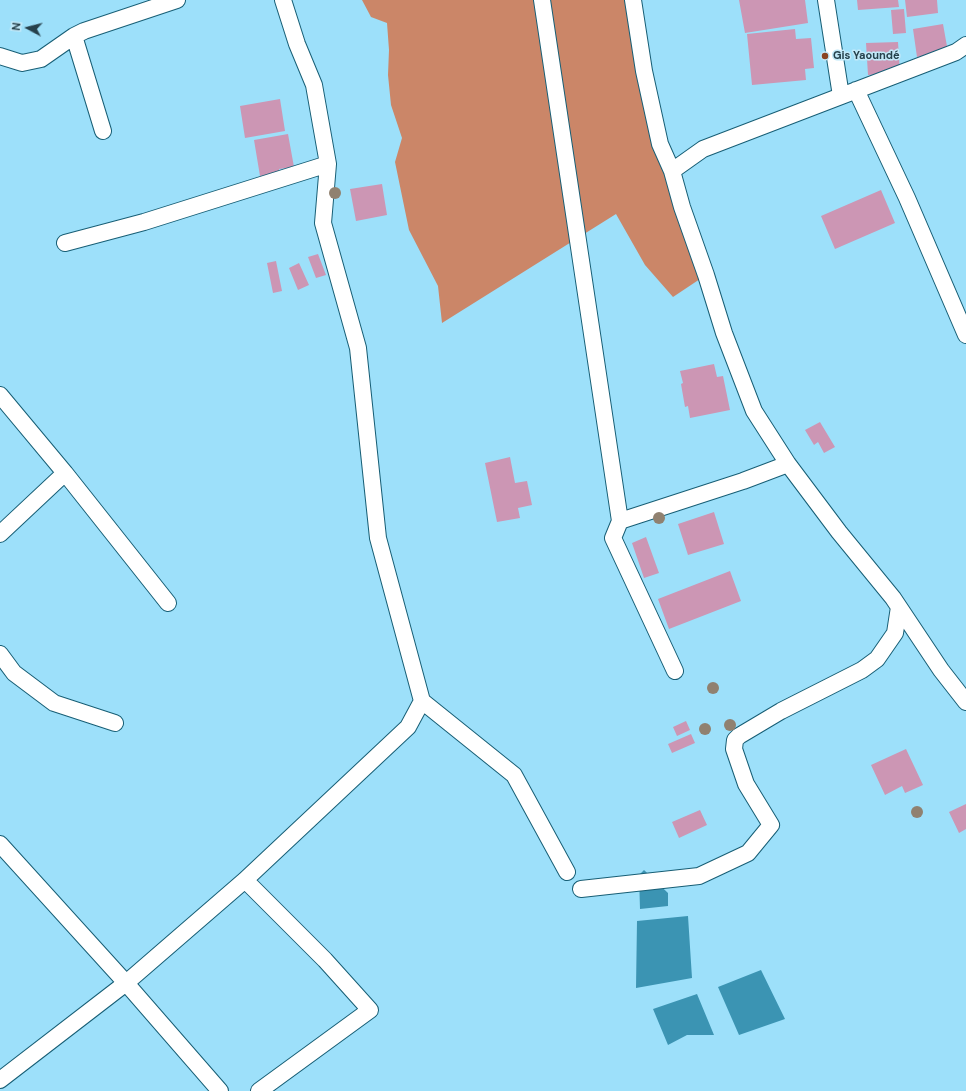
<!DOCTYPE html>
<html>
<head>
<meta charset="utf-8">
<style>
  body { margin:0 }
  #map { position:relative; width:966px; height:1091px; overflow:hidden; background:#9de0fa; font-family:"DM Sans",sans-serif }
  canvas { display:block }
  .north { position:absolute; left:8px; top:8px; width:40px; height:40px; -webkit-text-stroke:3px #c2e9f9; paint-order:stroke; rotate:277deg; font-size:11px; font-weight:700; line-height:16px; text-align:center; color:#26414c }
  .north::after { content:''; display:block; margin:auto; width:14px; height:18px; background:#26414c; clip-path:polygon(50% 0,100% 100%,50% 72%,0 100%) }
</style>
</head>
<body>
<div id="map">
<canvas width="966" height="1091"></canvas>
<div class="north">N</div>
</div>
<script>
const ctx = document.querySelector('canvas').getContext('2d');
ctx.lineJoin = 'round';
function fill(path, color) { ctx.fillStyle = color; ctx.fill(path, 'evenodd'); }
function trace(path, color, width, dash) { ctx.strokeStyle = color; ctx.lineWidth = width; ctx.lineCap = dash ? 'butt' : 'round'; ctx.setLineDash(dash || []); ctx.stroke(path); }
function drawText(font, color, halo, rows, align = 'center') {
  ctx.font = font + ' "DM Sans",sans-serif'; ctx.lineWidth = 3; ctx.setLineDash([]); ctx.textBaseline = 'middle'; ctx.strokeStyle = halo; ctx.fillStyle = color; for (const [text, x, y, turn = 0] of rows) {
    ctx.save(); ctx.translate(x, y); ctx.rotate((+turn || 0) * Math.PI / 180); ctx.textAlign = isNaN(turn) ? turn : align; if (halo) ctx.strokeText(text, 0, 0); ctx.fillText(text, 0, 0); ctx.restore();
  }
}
fill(new Path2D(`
  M362,0H633L644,71L706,275L673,297L645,265L616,214L442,323L438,286L409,230L395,162L402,138L391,105L388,75L389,50L387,23L371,17Z`), '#cb8668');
fill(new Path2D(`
  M644,870L668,893V906L640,909L639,875Z
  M688,916L692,978L636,988L637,921Z
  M761,970L785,1019L739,1035L718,987Z
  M697,994L714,1035H687L668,1045L653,1009Z`), '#3b94b3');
fill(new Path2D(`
  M739,0H805L808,23L745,33Z
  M857,0H898L899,7L858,10Z
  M905,0H937L938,13L907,17Z
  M904,9L906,33L893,34L891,10Z
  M943,24L948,52L917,57L913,29Z
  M795,29L796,39L811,38L814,68L805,69L806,80L752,85L747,34Z
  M898,42L900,73L868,75L866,43Z
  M280,99L285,131L245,138L240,106Z
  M288,134L294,167L279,169L280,173L260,176L254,140Z
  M382,184L387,215L356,221L350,189Z
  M881,190L895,223L835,249L821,216Z
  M318,254L326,275L316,278L308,257Z
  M276,261L282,291L273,293L267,263Z
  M299,263L309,285L298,290L289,268Z
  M714,364L717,377L723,376L730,410L690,418L688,406L685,407L681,384L683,383L680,371Z
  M820,422L835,447L824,453L818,442L814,445L805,430Z
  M510,457L515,483L527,481L532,505L518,508L520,518L497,522L485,463Z
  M714,512L724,544L688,555L678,524Z
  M646,537L659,573L644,578L632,543Z
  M730,571L741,601L669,629L658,599Z
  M686,721L690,730L677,736L673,727Z
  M691,734L695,743L672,753L668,744Z
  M906,749L923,785L905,793L902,786L885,795L871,765Z
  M966,804V829L959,833L949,812Z
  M700,810L707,825L679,838L672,822Z`), '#cc96b4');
const minor = new Path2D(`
  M283,0L297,44L314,85L328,164L323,223L358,348L378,538L422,701L514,775L567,872
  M542,0L620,521L613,538L675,671
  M826,0L841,96
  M0,56L22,63L41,59L74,36
  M856,90L907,198L966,335
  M103,131L74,36L84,31L177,0
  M672,171L703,149L956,52L966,45
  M65,243L144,222L328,164
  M0,395L65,473L168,603
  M620,521L743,481L788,464
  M0,534L65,473
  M899,607L941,670L966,702
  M0,654L14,673L54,703L115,723
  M0,844L126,983L220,1091
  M245,880L325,960L370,1010L259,1091
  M581,889L699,876L748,853L771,825L746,784L734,749L735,740L739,736L781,711L862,670L877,659L895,633L899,607L893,598L839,532L788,464L754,411L724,333L706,275L682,207L672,171L660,144L644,71L633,0
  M0,1080L126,983L245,880L408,727L422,701`);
trace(minor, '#175e75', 18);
trace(minor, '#fff', 16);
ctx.fillStyle = '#908170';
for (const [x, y] of [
  [335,193],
  [659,518],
  [713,688],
  [730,725],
  [705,729],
  [917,812]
]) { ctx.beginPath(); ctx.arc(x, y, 6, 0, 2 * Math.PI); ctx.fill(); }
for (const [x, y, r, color] of [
  [825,56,4,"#8a4321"]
]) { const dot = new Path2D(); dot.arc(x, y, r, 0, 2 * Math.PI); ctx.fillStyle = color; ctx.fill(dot); trace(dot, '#c2e9f9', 1.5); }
drawText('bold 11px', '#26414c', '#c2e9f9', [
  ["Gis Yaoundé",833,56]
], 'left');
</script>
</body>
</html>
